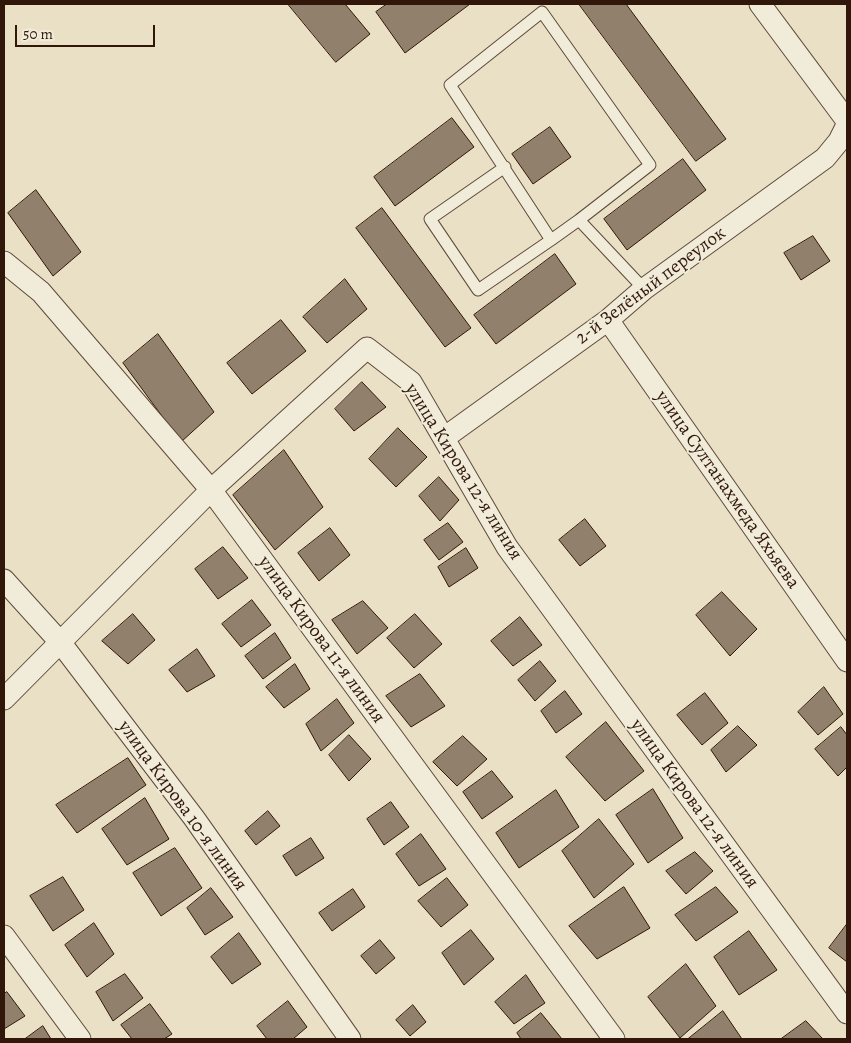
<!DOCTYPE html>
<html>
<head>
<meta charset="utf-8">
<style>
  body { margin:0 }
  #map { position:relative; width:851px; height:1043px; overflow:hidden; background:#eae0c6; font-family:Alegreya,serif }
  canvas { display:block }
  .frame { position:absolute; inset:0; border:5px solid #301709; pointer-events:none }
  .scale { position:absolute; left:15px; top:25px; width:140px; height:22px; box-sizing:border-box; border:2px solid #301709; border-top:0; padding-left:6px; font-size:15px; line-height:18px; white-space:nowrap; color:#301709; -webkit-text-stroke:4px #f1ebda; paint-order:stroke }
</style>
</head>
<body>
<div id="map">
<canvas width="851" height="1043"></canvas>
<div class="frame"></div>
<div class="scale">50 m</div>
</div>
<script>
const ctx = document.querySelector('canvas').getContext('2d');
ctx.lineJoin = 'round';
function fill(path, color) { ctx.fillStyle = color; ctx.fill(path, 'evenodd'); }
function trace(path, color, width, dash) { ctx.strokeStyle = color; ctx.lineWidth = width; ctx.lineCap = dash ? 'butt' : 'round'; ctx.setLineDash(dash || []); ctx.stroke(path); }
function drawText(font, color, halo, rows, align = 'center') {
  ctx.font = font + ' Alegreya,serif'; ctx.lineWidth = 4; ctx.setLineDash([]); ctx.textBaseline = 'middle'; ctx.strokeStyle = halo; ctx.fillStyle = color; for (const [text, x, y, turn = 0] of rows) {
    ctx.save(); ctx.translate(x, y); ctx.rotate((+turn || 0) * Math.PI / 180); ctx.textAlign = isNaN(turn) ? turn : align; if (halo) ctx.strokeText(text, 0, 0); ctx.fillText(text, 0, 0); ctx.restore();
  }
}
const building = new Path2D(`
  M288,4H345L370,34L336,62Z
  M387,4H470L405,53L376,12Z
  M579,4H626L726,139L696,161Z
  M452,118L474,147L395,206L374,177Z
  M550,127L571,157L533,184L512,154Z
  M683,159L706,190L627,250L604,219Z
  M36,190L81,252L53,276L8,213Z
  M382,208L471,328L445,347L356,228Z
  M813,236L830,261L801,280L784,253Z
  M555,254L576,284L496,344L474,315Z
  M345,279L367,309L327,343L303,317Z
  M281,320L306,351L252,394L227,363Z
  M158,334L214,412L181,442L123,363Z
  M362,382L386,407L354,431L335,409Z
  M398,428L427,457L396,487L369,459Z
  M284,450L323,507L275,550L233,495Z
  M439,477L459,500L440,521L419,496Z
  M585,519L606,546L580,566L559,540Z
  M448,523L463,542L439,560L424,540Z
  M330,528L350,555L319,581L298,553Z
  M223,547L248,578L218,599L195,569Z
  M466,548L478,568L449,587L438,567Z
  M722,592L757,629L730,656L696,615Z
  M252,600L271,625L241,647L222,624Z
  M363,601L388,628L357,654L332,620Z
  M133,614L155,640L128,664L102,641Z
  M415,614L442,644L414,668L387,638Z
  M520,617L542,645L513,666L491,641Z
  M275,633L291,658L263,679L245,656Z
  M197,649L215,676L187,692L169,670Z
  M540,661L556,681L535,701L518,680Z
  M295,664L310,689L284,708L266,687Z
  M420,674L445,706L411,727L386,696Z
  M824,687L843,714L818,735L798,712Z
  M565,691L582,714L556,733L541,711Z
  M705,693L728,723L702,745L677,715Z
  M337,699L354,723L321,751L306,724Z
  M606,722L644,771L605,801L566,757Z
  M738,726L757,745L726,772L711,750Z
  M841,727L847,735V767L838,776L815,749Z
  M349,735L371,759L349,781L329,755Z
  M463,736L487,759L457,786L433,762Z
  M128,758L146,785L77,833L56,805Z
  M492,771L513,797L482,819L463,792Z
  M653,789L683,838L648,863L616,815Z
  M556,790L579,827L519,868L496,833Z
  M145,798L169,839L127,865L102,829Z
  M391,802L409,827L384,845L367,819Z
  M268,811L280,826L256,845L245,831Z
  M599,819L634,864L594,898L562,851Z
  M421,834L446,869L419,886L396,854Z
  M311,838L324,858L296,876L283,856Z
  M175,848L202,888L161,916L133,873Z
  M695,852L713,871L686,894L666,871Z
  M63,877L84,910L53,931L30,896Z
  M447,878L468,905L441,927L418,901Z
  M624,887L650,928L597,959L569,926Z
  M716,887L738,912L696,941L675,915Z
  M211,888L233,917L205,935L187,908Z
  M353,889L365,907L332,931L319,913Z
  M94,923L114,954L87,977L65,945Z
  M847,924V962L829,948Z
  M471,930L494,959L464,985L442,953Z
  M749,931L777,970L739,995L714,957Z
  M239,933L261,964L232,984L211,957Z
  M380,940L395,958L376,974L361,956Z
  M686,964L716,1006L680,1038L648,997Z
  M125,974L143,998L113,1021L96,992Z
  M526,975L545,1003L514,1024L495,1002Z
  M7,992L25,1016L4,1029V994Z
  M288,1001L307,1027L293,1039H267L257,1026Z
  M150,1004L172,1034L164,1039H132L121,1025Z
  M413,1005L426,1022L410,1036L396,1020Z
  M723,1011L742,1039H688Z
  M541,1013L562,1039H521L517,1033Z
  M806,1021L823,1039H781Z
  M43,1026L51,1039H25Z`);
fill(building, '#91806b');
trace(building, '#301709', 1);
const service = new Path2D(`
  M505,167L430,219L478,290L551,240L450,85L542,12L650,165L579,220L644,289
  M551,240L579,220`);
const minor = new Path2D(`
  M760,4L847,121
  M4,262L41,292L211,490L614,1039
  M608,320L847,661
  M444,438L608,320L644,289L825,158L839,141L847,125
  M4,580L60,642L194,818L350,1039
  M4,699L211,490L367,348L411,382L507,547L847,1013
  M4,936L80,1039`);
trace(service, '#5e4938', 13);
trace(minor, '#5e4938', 23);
trace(service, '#f1ebda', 11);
trace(minor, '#f1ebda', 21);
drawText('19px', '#301709', '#f1ebda', [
  ["2-й Зелёный переулок",651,286,-37],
  ["улица Кирова 12-я линия",463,472,58],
  ["улица Султанахмеда Яхьяева",727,490,55],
  ["улица Кирова 11-я линия",321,640,54],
  ["улица Кирова 12-я линия",694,804,54],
  ["улица Кирова 10-я линия",182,806,54]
]);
</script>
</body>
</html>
